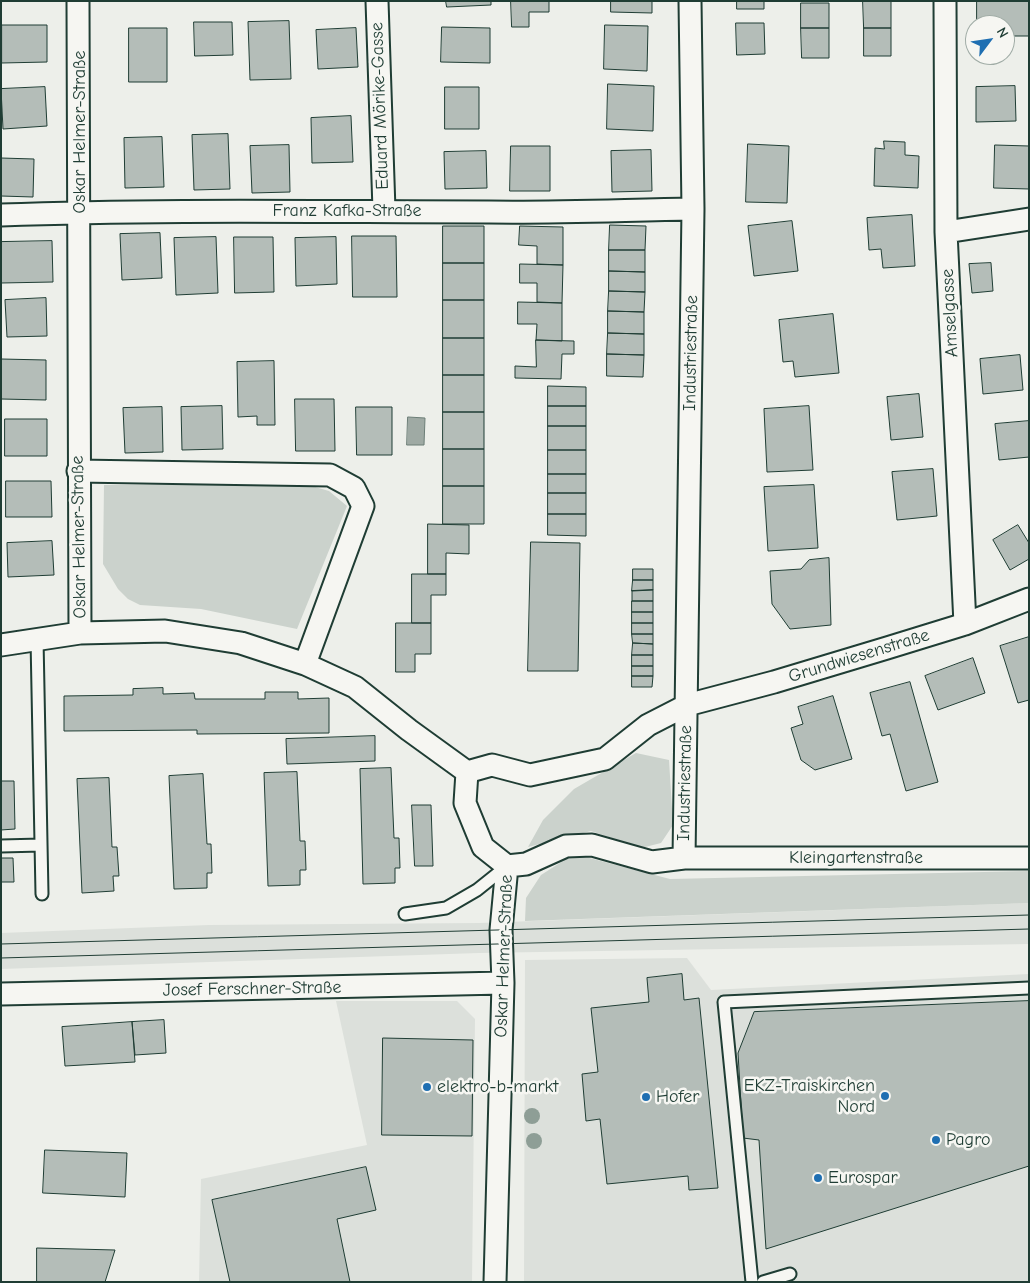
<!DOCTYPE html>
<html>
<head>
<meta charset="utf-8">
<style>
  body { margin:0 }
  #map { position:relative; width:1030px; height:1283px; overflow:hidden; background:#edefea; font-family:"Comic Neue",sans-serif }
  canvas { display:block }
  .frame { position:absolute; inset:0; border:2px solid #1f3d34; pointer-events:none }
  .north { position:absolute; left:965px; top:15px; width:50px; height:50px; box-sizing:border-box; background:#f6f6f2; border:1px solid #a0aca6; border-radius:50%; rotate:59deg; font-size:14px; font-weight:700; line-height:20px; text-align:center; color:#1f3d34 }
  .north::after { content:''; display:block; margin:auto; width:18px; height:22px; background:#1f6fb2; clip-path:polygon(50% 0,100% 100%,50% 72%,0 100%) }
</style>
</head>
<body>
<div id="map">
<canvas width="1030" height="1283"></canvas>
<div class="frame"></div>
<div class="north">N</div>
</div>
<script>
const ctx = document.querySelector('canvas').getContext('2d');
ctx.lineJoin = 'round';
function fill(path, color) { ctx.fillStyle = color; ctx.fill(path, 'evenodd'); }
function trace(path, color, width, dash) { ctx.strokeStyle = color; ctx.lineWidth = width; ctx.lineCap = dash ? 'butt' : 'round'; ctx.setLineDash(dash || []); ctx.stroke(path); }
function drawText(font, color, halo, rows, align = 'center') {
  ctx.font = font + ' "Comic Neue",sans-serif'; ctx.lineWidth = 5; ctx.setLineDash([]); ctx.textBaseline = 'middle'; ctx.strokeStyle = halo; ctx.fillStyle = color; for (const [text, x, y, turn = 0] of rows) {
    ctx.save(); ctx.translate(x, y); ctx.rotate((+turn || 0) * Math.PI / 180); ctx.textAlign = isNaN(turn) ? turn : align; if (halo) ctx.strokeText(text, 0, 0); ctx.fillText(text, 0, 0); ctx.restore();
  }
}
fill(new Path2D(`
  M1029,903V944L479,953L1,969V933L209,925L479,923Z
  M687,958L711,990L1029,974V1282H524L525,960Z
  M336,1001H457L475,1019L472,1282H199L201,1179L367,1145Z`), '#dce0db');
fill(new Path2D(`
  M104,485H308L329,491L347,506L297,629L201,609L140,605L128,599L118,589L103,564Z
  M636,753L669,760L673,825L661,843L641,848L591,831L528,847L543,820L574,789Z
  M574,854L670,879L1029,871V903L525,921L526,898L541,875Z`), '#cbd2cc');
const water = new Path2D(`
  M408,417L425,418L424,445H407Z`);
fill(water, '#9faaa4');
trace(water, '#6c7e77', 1);
const building = new Path2D(`
  M446,1H491V5L447,7Z
  M511,1H549V12H529V27H512Z
  M611,1H652V13L611,12Z
  M737,1H764V9H737Z
  M863,1H891V28H864Z
  M977,1H1029V36H1005V25H997V20H977Z
  M801,3H829V28H801Z
  M289,21L291,79L250,80L248,22Z
  M194,22H232L233,55L195,56Z
  M736,23H764L765,54L737,55Z
  M2,25H47V62L2,63Z
  M605,25L648,26L647,71L604,69Z
  M442,27L490,28V63L441,62Z
  M129,28H167V82H129Z
  M356,28L358,67L318,69L316,30Z
  M801,28H829V58H802Z
  M864,28H891V56H864Z
  M608,84L654,86L653,131L607,129Z
  M1015,86L1016,121L976,122V87Z
  M45,87L47,126L3,129L1,89Z
  M445,87H479V129H445Z
  M351,116L353,162L312,163L311,118Z
  M228,134L230,189L194,190L192,135Z
  M162,137L164,187L125,188L124,138Z
  M884,141L905,142V155L919,156L918,188L874,186L875,148L884,149Z
  M748,144L789,146L787,203L746,202Z
  M289,145L290,192L252,193L250,146Z
  M995,145L1029,146V189L994,188Z
  M511,146H550V191H510Z
  M651,150L652,191L612,192L611,151Z
  M486,151L487,188L445,189L444,152Z
  M1,158L34,159L33,197L1,196Z
  M912,215L915,266L883,268L881,249L869,250L867,218Z
  M792,221L798,271L754,276L748,226Z
  M610,225L646,226L645,250H609Z
  M443,226H484V263H443Z
  M520,226L563,227V265L537,264V246L519,245Z
  M160,233L162,278L122,280L120,234Z
  M352,236H396L397,297H353Z
  M216,237L218,293L176,295L174,238Z
  M234,237H273L274,292L235,293Z
  M336,237L337,284L296,286L295,238Z
  M52,241L53,282L1,283V242Z
  M609,250H645V272L609,271Z
  M443,263H484V300H443Z
  M991,263L993,291L972,293L969,264Z
  M520,264L563,265L562,303L537,302V283H520Z
  M609,271L645,272V292L609,291Z
  M609,291L645,292L644,312L608,311Z
  M46,298L47,336L7,337L5,300Z
  M443,300H484V338H443Z
  M518,302L562,303V341L536,340L537,324H518Z
  M608,311L644,312V334L608,333Z
  M833,314L839,373L795,377L793,361L783,362L779,320Z
  M608,333L644,334V355L607,354Z
  M443,338H484V375H443Z
  M536,340L574,341V354H562L561,379L515,378V366L536,367Z
  M607,354L644,355L643,377L607,376Z
  M1020,355L1023,390L983,394L980,359Z
  M1,359L46,360V400L1,399Z
  M274,361L275,425H257V416L238,417L237,362Z
  M443,375H484V412H443Z
  M548,386L586,387V406H548Z
  M919,394L923,437L891,440L887,397Z
  M295,399H334L335,451H296Z
  M222,406L223,449L182,450L181,407Z
  M548,406H586V426H548Z
  M809,406L813,470L767,472L764,409Z
  M162,407L163,452L125,453L123,408Z
  M356,407H392V455H357Z
  M443,412H484V449H443Z
  M5,419H47V456H5Z
  M1029,421V457L999,460L995,424Z
  M548,426H586V450H548Z
  M443,449H484V486H443Z
  M548,450H586V474H548Z
  M933,469L937,516L897,520L892,472Z
  M548,474H586V493H548Z
  M6,481H51L52,517H6Z
  M814,485L818,548L768,551L764,487Z
  M443,486H484V524H443Z
  M548,493H586V514H548Z
  M548,514H586V536L548,535Z
  M428,524L469,525V554L446,553V574H428Z
  M1018,525L1029,543V559L1010,570L993,540Z
  M52,541L54,575L8,577L7,543Z
  M531,542L580,543L578,671H528Z
  M829,558L831,625L790,629L772,604L770,571L801,569L809,560Z
  M633,569H653V580H633Z
  M412,574H446V595H431V623H412Z
  M633,580H653V590L632,591Z
  M653,590V601H632V591Z
  M632,601H653V612H632Z
  M632,612H653V623H632Z
  M396,623H431V654H415V672H396Z
  M632,623H653V634H632Z
  M632,634H653V644L633,643Z
  M1029,637V700L1018,703L1000,646Z
  M633,643L653,644V655H632Z
  M632,655H653V666H632Z
  M973,658L985,693L938,710L925,676Z
  M632,666H653V676H632Z
  M632,676H653L652,687H632Z
  M910,682L938,782L906,791L890,734L882,736L870,693Z
  M163,688V694L194,693L195,699H265V692H298V699L329,698V733L197,734V730L64,731V696L133,695V689Z
  M833,696L852,759L815,770L801,760L791,728L803,724L798,707Z
  M375,736V761L287,764L286,739Z
  M391,768L394,838H399L400,868H395V883L363,884L360,769Z
  M297,772L300,841H305L306,870H300V885L268,886L264,773Z
  M203,774L207,844H211L212,873H207V888L174,889L169,776Z
  M109,778L112,847H117L119,876H113L114,891L82,893L77,779Z
  M1,781H14L15,829L1,830Z
  M412,805H431L433,866H415Z
  M1,858H13L14,882H1Z
  M682,974L684,1000L699,998L718,1188L689,1190L688,1176L607,1184L600,1119L586,1121L582,1074L598,1072L591,1008L649,1002L647,978Z
  M1029,1001V1166L766,1249L759,1140L743,1138L738,1053L754,1012Z
  M164,1020L166,1053L135,1055L132,1022Z
  M132,1022L135,1062L65,1066L62,1027Z
  M383,1038L473,1040L472,1136L382,1135Z
  M45,1150L127,1153L125,1197L43,1193Z
  M366,1167L376,1210L337,1219L350,1282H230L212,1200Z
  M37,1248L115,1250L105,1282H37Z`);
fill(building, '#b4bdb8');
trace(building, '#1f3d34', 1);
const service = new Path2D(`
  M37,639L42,894
  M1,846L41,845
  M405,914L446,908L477,890L507,866
  M752,1282L724,1002L1029,988
  M763,1282L790,1274`);
const minor = new Path2D(`
  M78,1L80,633L165,631L241,643L305,664L355,687L409,730L467,772
  M377,1L384,210
  M945,1L946,232L965,624
  M1,215C164,209 326,212 489,212C557,213 625,210 693,209
  M946,232L1029,219
  M78,471L330,475L354,488L363,506L305,664
  M1,645L80,633
  M467,772L492,765L530,775L605,759L648,725L687,705L774,682L887,648L965,624L1029,599
  M467,772L465,803L483,847L507,866
  M684,858H1029
  M507,866L526,864L566,846L592,845L652,862L684,858L693,209L690,1
  M1,994L503,983
  M495,1282L503,983L501,930L507,866`);
trace(service, '#1f3d34', 15);
trace(minor, '#1f3d34', 25);
trace(service, '#f6f6f2', 11);
trace(minor, '#f6f6f2', 21);
trace(new Path2D(`
  M1,944L1029,915
  M1,958L1029,929`), '#1f3d34', 1);
ctx.fillStyle = '#8e9e96';
for (const [x, y] of [
  [532,1116],
  [534,1141]
]) { ctx.beginPath(); ctx.arc(x, y, 8, 0, 2 * Math.PI); ctx.fill(); }
for (const [x, y, r, color] of [
  [427,1087,5,"#1f6fb2"],
  [885,1096,5,"#1f6fb2"],
  [646,1097,5,"#1f6fb2"],
  [936,1140,5,"#1f6fb2"],
  [818,1178,5,"#1f6fb2"]
]) { const dot = new Path2D(); dot.arc(x, y, r, 0, 2 * Math.PI); ctx.fillStyle = color; ctx.fill(dot); trace(dot, '#f6f6f2', 2); }
drawText('18px', '#1f3d34', '#f6f6f2', [
  ["Eduard Mörike-Gasse",380,106,-92],
  ["Oskar Helmer-Straße",80,132,-90],
  ["Franz Kafka-Straße",347,211],
  ["Amselgasse",950,313,-93],
  ["Industriestraße",691,353,-89],
  ["Oskar Helmer-Straße",79,537,-91],
  ["Grundwiesenstraße",859,656,-17],
  ["Industriestraße",685,783,-89],
  ["Kleingartenstraße",856,858],
  ["Oskar Helmer-Straße",504,956,-88],
  ["Josef Ferschner-Straße",252,989,-1]
]);
drawText('18px', '#1f3d34', '#f6f6f2', [
  ["EKZ-Traiskirchen",875,1086,"right"],
  ["Nord",875,1107,"right"],
  ["elektro-b-markt",437,1087],
  ["Hofer",656,1097],
  ["Pagro",946,1140],
  ["Eurospar",828,1178]
], 'left');
</script>
</body>
</html>
